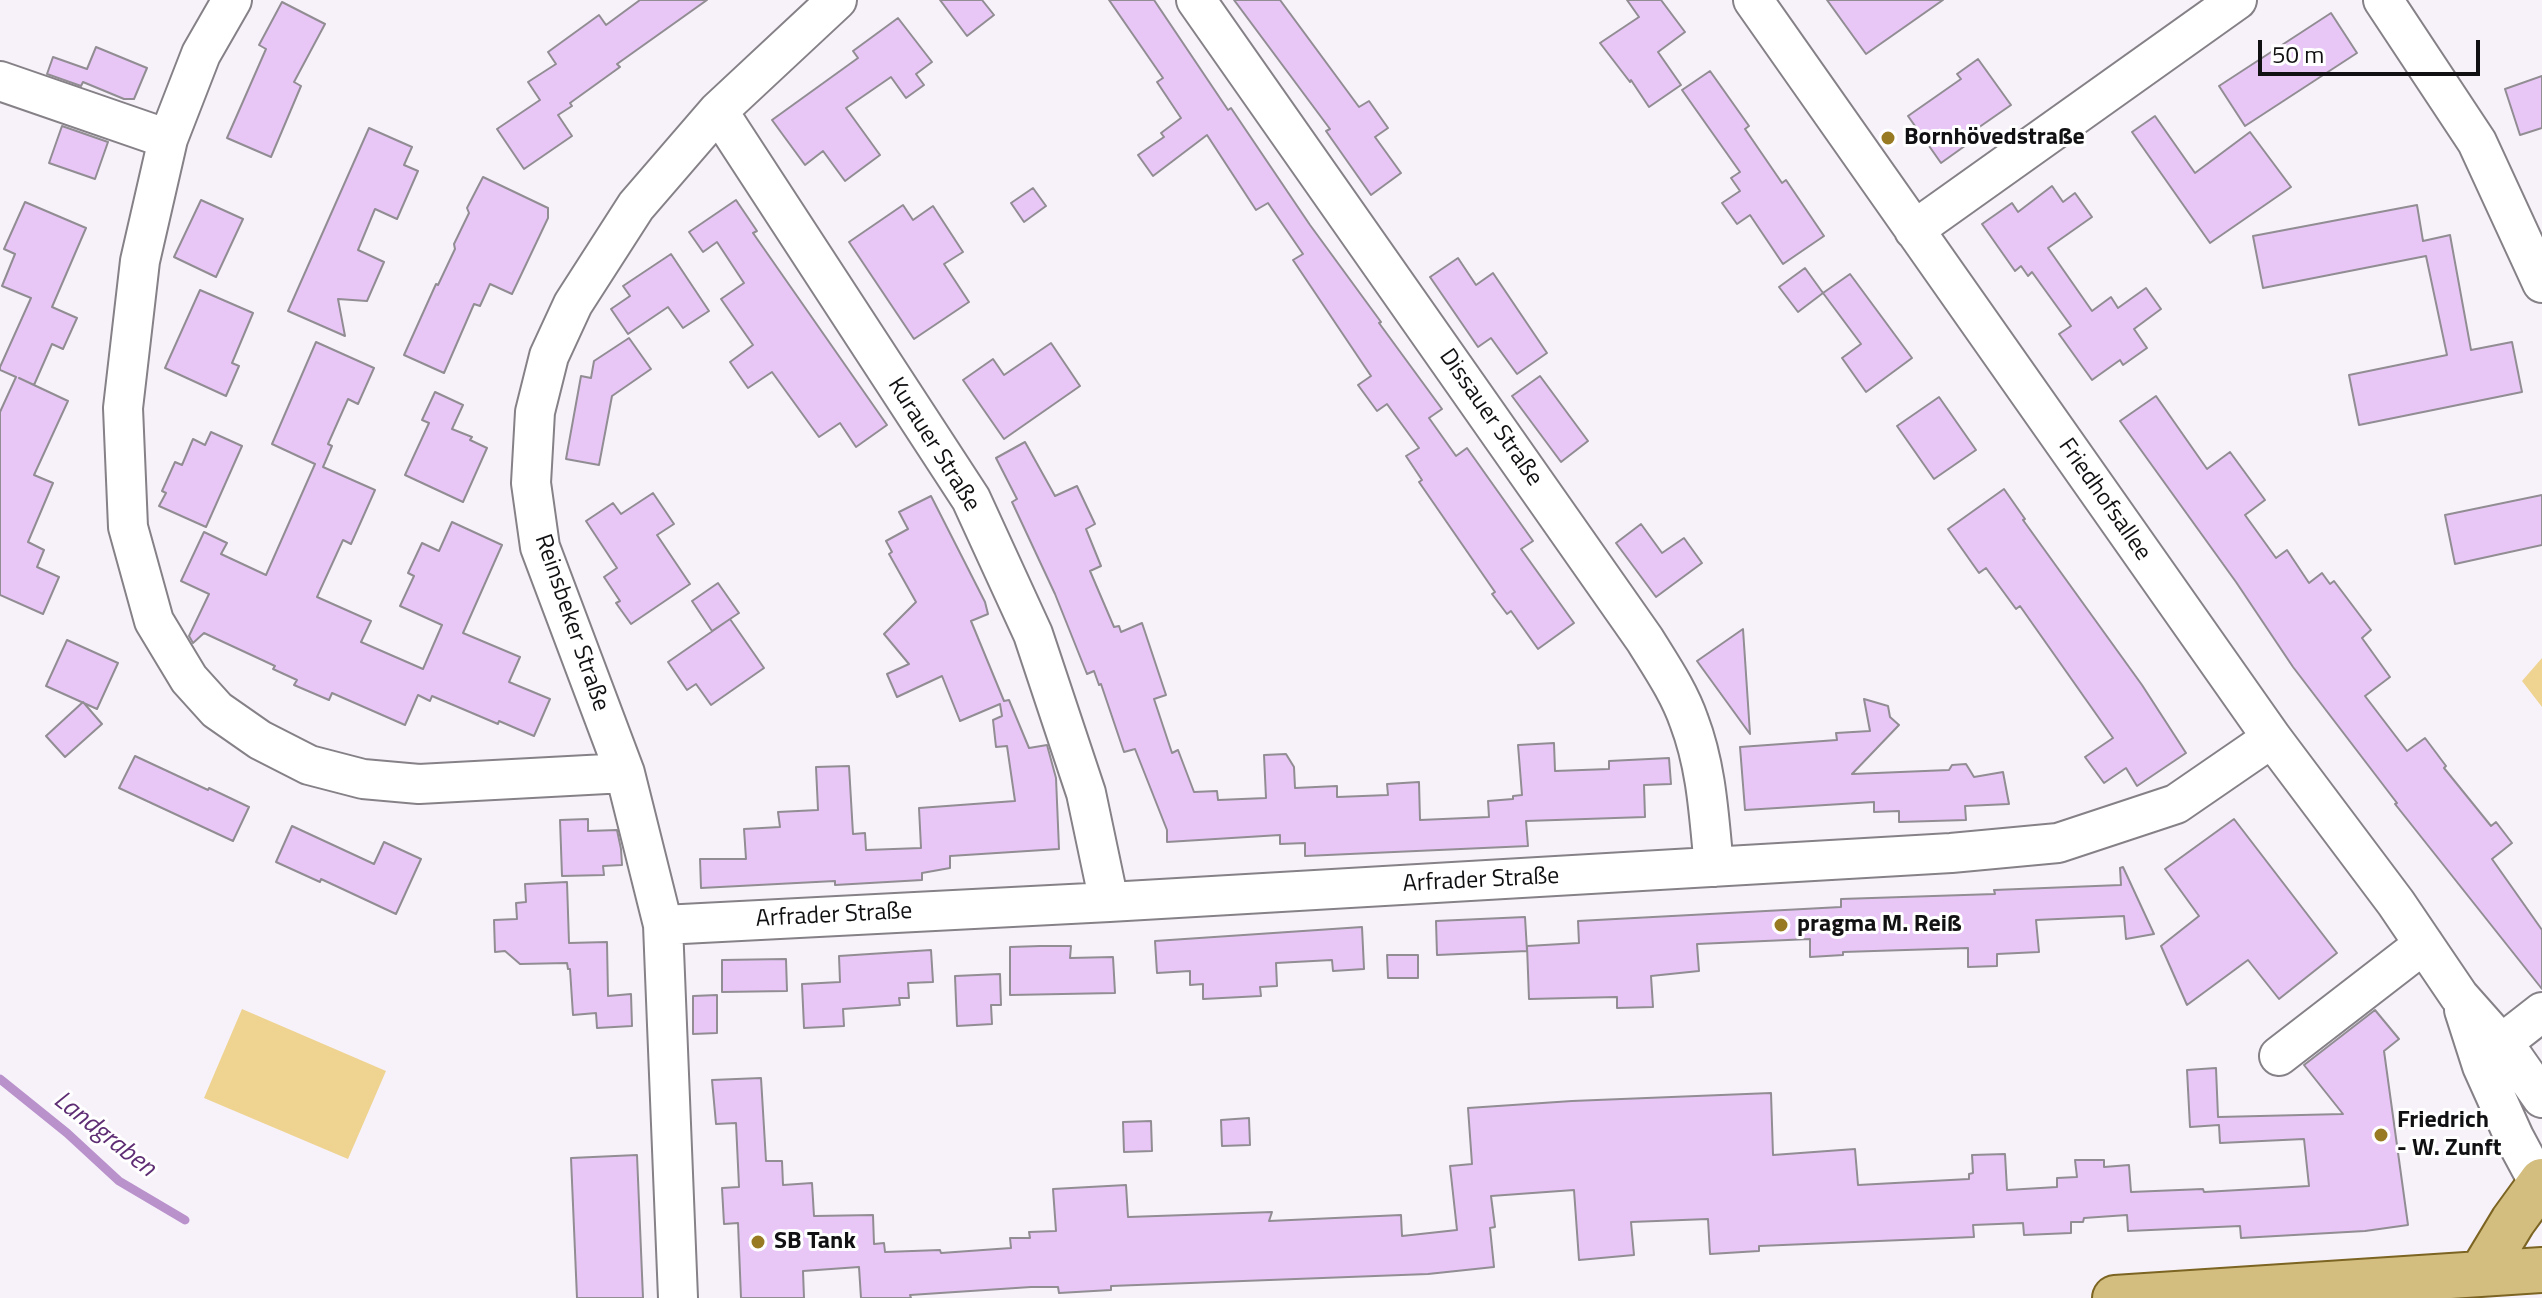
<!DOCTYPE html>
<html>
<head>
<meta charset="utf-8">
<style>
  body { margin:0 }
  #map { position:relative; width:2542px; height:1298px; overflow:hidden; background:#f7f2fa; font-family:"Titillium Web",sans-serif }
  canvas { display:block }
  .scale { position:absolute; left:2258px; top:40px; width:222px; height:36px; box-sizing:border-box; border:4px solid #111012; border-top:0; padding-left:10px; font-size:24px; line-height:28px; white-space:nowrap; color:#111012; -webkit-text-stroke:6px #fff; paint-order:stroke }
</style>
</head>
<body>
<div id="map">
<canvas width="2542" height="1298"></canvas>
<div class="scale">50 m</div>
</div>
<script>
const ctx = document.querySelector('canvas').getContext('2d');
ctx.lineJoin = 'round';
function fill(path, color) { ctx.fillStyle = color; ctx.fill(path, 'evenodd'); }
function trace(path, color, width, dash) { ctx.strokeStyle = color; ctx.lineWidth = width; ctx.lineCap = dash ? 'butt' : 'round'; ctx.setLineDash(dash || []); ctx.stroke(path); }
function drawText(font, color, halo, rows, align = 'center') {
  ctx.font = font + ' "Titillium Web",sans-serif'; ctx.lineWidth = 6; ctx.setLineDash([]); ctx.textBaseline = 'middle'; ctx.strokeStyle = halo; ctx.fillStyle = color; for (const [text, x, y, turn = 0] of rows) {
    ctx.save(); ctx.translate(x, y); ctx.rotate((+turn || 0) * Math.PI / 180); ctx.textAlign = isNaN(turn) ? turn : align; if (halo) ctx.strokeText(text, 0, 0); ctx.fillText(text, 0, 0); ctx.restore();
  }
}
fill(new Path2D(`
  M2542,658V707L2522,681Z
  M242,1009L386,1071L348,1159L204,1098Z`), '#eed391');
trace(new Path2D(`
  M0,1079L67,1133L119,1181L185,1220`), '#b992cc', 9);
const building = new Path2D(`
  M640,0H707L617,64L620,67L570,103L572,106L558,115L572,136L524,169L497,129L540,100L528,82L556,64L548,52L599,15L606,25Z
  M940,0H982L994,15L967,36Z
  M1109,0H1154L1228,110L1231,108L1310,225L1381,322L1379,323L1442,409L1429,418L1456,456L1467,448L1533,541L1521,549L1574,623L1538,649L1511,611L1507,614L1492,594L1495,592L1419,482L1422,480L1406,456L1419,448L1387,404L1377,411L1358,385L1371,376L1293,260L1303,254L1268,203L1256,210L1207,135L1153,176L1138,155L1164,137L1161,133L1181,118L1157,82L1163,78Z
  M1234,0H1280L1359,107L1369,101L1388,128L1375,137L1401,173L1371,195L1326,131L1330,129Z
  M1627,0H1661L1685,32L1658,52L1681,85L1649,107L1631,80L1630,82L1600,43L1639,17Z
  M1827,0H1943L1866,54Z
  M282,2L325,24L294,82L301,86L271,157L227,138L266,49L259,45Z
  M2331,13L2357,53L2245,126L2219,86Z
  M898,18L932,62L916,74L924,85L906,98L891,77L846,108L880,155L845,181L823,151L805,165L772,120L858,58L853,51Z
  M96,47L147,68L134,99H124L83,82L81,86L47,74L53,57L87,69Z
  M1978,59L2011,105L1965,137L1969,143L1941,163L1908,116L1961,79L1957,74Z
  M1710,71L1749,126L1745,129L1782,183L1786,180L1824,236L1783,264L1750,215L1737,224L1722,203L1740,191L1731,178L1740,172L1682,90Z
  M2542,76V128L2520,135L2505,89Z
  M2155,116L2195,173L2250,132L2291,187L2210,243L2132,132Z
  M62,126L108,142L95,179L49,163Z
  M369,128L412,147L404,165L418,171L397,219L375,209L358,250L384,262L367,301L338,299L345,336L288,311Z
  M483,177L548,208V218L512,294L490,284L480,306L474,304L444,373L404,355L436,284L438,285L455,249L454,244L469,213L467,208Z
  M2052,186L2063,202L2075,193L2092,217L2048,248L2092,311L2111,297L2118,308L2146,288L2161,309L2134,329L2147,348L2123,365L2120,360L2092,380L2059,334L2071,326L2032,272L2028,276L2021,266L2015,271L1982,224L2012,203L2018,212Z
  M1033,188L1046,206L1024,222L1011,203Z
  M201,200L243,219L216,277L174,257Z
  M736,200L757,231L753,233L887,425L856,447L840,423L819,437L772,372L748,388L730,362L753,345L721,299L744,283L717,242L703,252L689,232Z
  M25,202L86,228L52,307L77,318L63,349L52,344L34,385L19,378L68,401L34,475L53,483L28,542L44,550L37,567L59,577L43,614L0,595V412L16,377L0,370V367L31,298L2,286L15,254L4,249Z
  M903,205L913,220L933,206L963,252L944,264L969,302L914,339L849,242Z
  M2417,205L2423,241L2450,235L2471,350L2512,342L2522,392L2359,425L2349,375L2447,355L2426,256L2263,288L2253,236Z
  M671,254L709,311L683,328L668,307L628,334L611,309L630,296L623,286Z
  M1458,258L1476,285L1493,273L1547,353L1517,374L1491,338L1478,347L1430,277Z
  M1805,268L1823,293L1798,312L1779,287Z
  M1850,274L1912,358L1866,392L1842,358L1861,344L1823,293Z
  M200,290L253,313L232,363L239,366L226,396L165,368Z
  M629,338L651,369L612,396L599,465L566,459L581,376L591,378L594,361Z
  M316,342L374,368L358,404L348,399L328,444L332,446L323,467L375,490L351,544L343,540L317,597L371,621L361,642L423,669L442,625L400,606L414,576L408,573L422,543L439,551L452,522L502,545L463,633L520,657L509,682L550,699L534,736L499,721L498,724L432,696L430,701L418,695L405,725L332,693L329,700L294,685L297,680L273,669L275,666L204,633L193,643L189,636L209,594L181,581L204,532L227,543L221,554L266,575L315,464L272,444Z
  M1051,343L1080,386L1004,439L963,380L993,359L1004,375Z
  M1540,376L1588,441L1561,462L1512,396Z
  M435,392L463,405L452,429L472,437L470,440L487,448L463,502L405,475L429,423L422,420Z
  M2156,396L2207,469L2230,452L2265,500L2245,515L2276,558L2287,550L2309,583L2322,573L2330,584L2334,581L2371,630L2362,638L2390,677L2365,696L2407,751L2425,738L2446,766L2444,768L2491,826L2496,822L2512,843L2492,859L2542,930V989L2395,804L2397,803L2293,667L2236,582L2120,421Z
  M1939,397L1976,450L1934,479L1897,426Z
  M211,432L242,446L206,527L159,506L166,493L162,491L175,462L182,465L193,439L205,445Z
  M1025,442L1055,496L1077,486L1095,524L1086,529L1101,566L1090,571L1114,627L1119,626L1121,632L1142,623L1166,695L1154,699L1172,753L1178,750L1194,792L1217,791L1218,800L1266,798L1264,755L1286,754L1294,767L1295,788L1337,786V797L1388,795L1387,784L1419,782L1420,820L1489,817L1488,801L1513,799V796L1522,795L1518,745L1554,743L1555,771L1609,769V761L1669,758L1671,784L1644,785L1645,817L1526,821L1528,846L1305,856V843L1280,844V835L1167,842V830L1135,749L1124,752L1101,684L1099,685L1094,671L1087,674L1055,594L1012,502L1017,499L996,458Z
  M2004,489L2025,519L2023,520L2142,685L2186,753L2137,786L2126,768L2104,783L2085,757L2113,738L2020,606L2016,609L1986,568L1979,573L1948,529Z
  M653,493L674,524L657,535L690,584L631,624L616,603L620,601L604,577L617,568L586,521L613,503L621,514Z
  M2542,495V545L2455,564L2445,515Z
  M931,496L985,602L988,614L971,621L1004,701L1009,700L1029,748L1047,745L1056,778L1059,849L950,856V868L922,873V880L835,885V881L701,888L700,859H746L744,829L780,827L778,812L818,810L816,767L849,766L853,834L865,833L866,850L921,848L919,808L1015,801L1007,746L996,747L993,720L1002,716L1000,704L960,721L942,676L897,697L887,674L909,664L884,634L916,602L889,554L892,552L886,541L908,529L899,512Z
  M1641,524L1662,553L1684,538L1702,563L1656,597L1616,543Z
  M718,583L739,613L712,631L692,601Z
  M730,619L764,668L711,705L696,684L687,690L668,662Z
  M1743,629L1750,734L1697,661Z
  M67,640L118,663L97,709L46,686Z
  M1864,699L1888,706L1890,717L1899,725L1852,774L1949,770L1952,765L1966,764L1974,777L2003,772L2009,804L1965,806L1966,820L1899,822V811L1874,812V802L1745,810L1740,747L1837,740L1836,733L1870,731Z
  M83,702L102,724L65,757L46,736Z
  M135,756L208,790L209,788L249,807L233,841L119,788Z
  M588,819V831L617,830L621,849L622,865L603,866L604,875L562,876L560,820Z
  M2234,819L2337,953L2279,999L2248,960L2187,1005L2161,946L2199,916L2165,869Z
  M292,826L374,864L384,842L421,859L396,914L321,879L320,882L276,862Z
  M2123,867L2154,934L2126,939L2124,916L2036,920L2039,952L1997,954V966L1968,967V948L1843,952V955L1810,957V939L1697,944L1699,971L1651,976L1653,1007L1617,1008V997L1529,999L1527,946L1579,943L1578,921L1841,907V899L1995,894L1994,890L2121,885L2120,868Z
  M567,882L569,943L607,942L608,996L631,994L632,1026L597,1028L596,1013L573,1015L570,969H568L567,963L520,964L505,951L495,952L494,920L517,919L516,903L526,902L525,884Z
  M1525,917L1527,951L1437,955L1436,921Z
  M1362,927L1364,969L1333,971L1332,960L1276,963L1277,986L1260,987L1261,996L1203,999V984L1190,985V971L1157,973L1155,941Z
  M1040,946H1071L1070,958L1113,957L1115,993L1010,995V947Z
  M931,950L933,982L908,983L909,998H899L900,1005L843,1009L844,1026L804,1028L802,984L840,982L839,956Z
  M1387,955H1418V978H1388Z
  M786,959L787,991L722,992V960Z
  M1000,974L1001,1005H991L992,1024L957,1026L955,976Z
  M717,995V1033L693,1034V996Z
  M2375,1010L2399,1039L2384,1051L2408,1225L2365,1231L2241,1238L2240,1226L2128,1231L2127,1215L2084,1218L2083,1222H2071V1233L2024,1235L2023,1223L1973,1225L1974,1237L1759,1246V1251L1710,1254L1708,1219L1631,1222L1634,1255L1579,1260L1574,1190L1491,1196L1495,1227L1490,1228L1494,1267L1428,1274L1111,1286V1290L1059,1293L1058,1287H1031L910,1295L911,1298H861L859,1267L803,1271L804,1298H741L738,1223L724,1224L722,1188L739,1187L736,1123L716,1124L712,1080L761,1078L766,1161H782L783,1185L812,1183L814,1216L873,1215L874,1244L884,1243L885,1252L940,1250L941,1253L1011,1248L1010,1238H1030L1029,1232L1056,1231L1053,1189L1126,1185L1128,1217L1272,1212L1269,1221L1401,1215L1402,1236L1457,1230L1450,1166L1472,1164L1468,1108L1572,1101L1771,1093L1773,1155L1855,1149L1858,1185L1969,1179V1174L1973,1173L1972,1155L2005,1154L2007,1190L2057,1187V1178L2077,1177L2075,1160H2104V1167L2129,1165L2131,1192L2203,1189L2204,1192L2309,1186L2304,1139L2220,1143L2219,1125L2190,1127L2187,1070L2216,1068L2218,1117L2343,1114L2304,1065Z
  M1249,1118L1250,1145L1222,1146L1221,1120Z
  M1151,1121L1152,1151L1124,1152L1123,1122Z
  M637,1155L643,1298H577L571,1158Z`);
fill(building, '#e8c7f7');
trace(building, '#918d93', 2);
const minor = new Path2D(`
  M232,0L201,54L168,139L140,261L123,408L128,527L154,621L189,679L217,710L260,740L309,765L363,779L419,784L625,773
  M1196,0L1645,640C1661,666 1679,692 1689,721C1707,768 1709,818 1714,867
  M1753,0L2272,738L2396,903L2459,996L2514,1058L2542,1098
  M2383,0L2477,142L2542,283
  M0,81L168,139
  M718,111L971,499L1033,634L1086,793L1109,902
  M1914,230L2237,0
  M663,925L1109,902L1951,853L2058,843L2176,804L2272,738
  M2464,1010L2482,1066L2514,1137L2542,1189
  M2501,1044L2542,1012
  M2279,1056L2424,944
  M678,1298L663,925L625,773L540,547L531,483L535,412L549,356L573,304L636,206L718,111L837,0`);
const major = new Path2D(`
  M2481,1274L2513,1221L2542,1181
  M2115,1298L2542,1270`);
trace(minor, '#858187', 42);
trace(major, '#7c6422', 48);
trace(minor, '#fff', 38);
trace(major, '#d3be80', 44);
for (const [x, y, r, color] of [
  [1888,138,8,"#987a23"],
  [1781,925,8,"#987a23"],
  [2381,1135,8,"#987a23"],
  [758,1242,8,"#987a23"]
]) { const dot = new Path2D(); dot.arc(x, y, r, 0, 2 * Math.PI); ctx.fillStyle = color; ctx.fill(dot); trace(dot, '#fff', 3); }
drawText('bold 24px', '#111012', '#fff', [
  ["Bornhövedstraße",1904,138],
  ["pragma M. Reiß",1797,925],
  ["Friedrich",2397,1121],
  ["- W. Zunft",2397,1149],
  ["SB Tank",774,1242]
], 'left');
drawText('24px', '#111012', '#fff', [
  ["Dissauer Straße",1490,418,55],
  ["Kurauer Straße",933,445,58],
  ["Friedhofsallee",2104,500,55],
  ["Reinsbeker Straße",571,623,71],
  ["Arfrader Straße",1481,881,-3],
  ["Arfrader Straße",834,916,-3]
]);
drawText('italic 26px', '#5e2d73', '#fff', [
  ["Landgraben",104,1135,38]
]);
</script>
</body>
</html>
